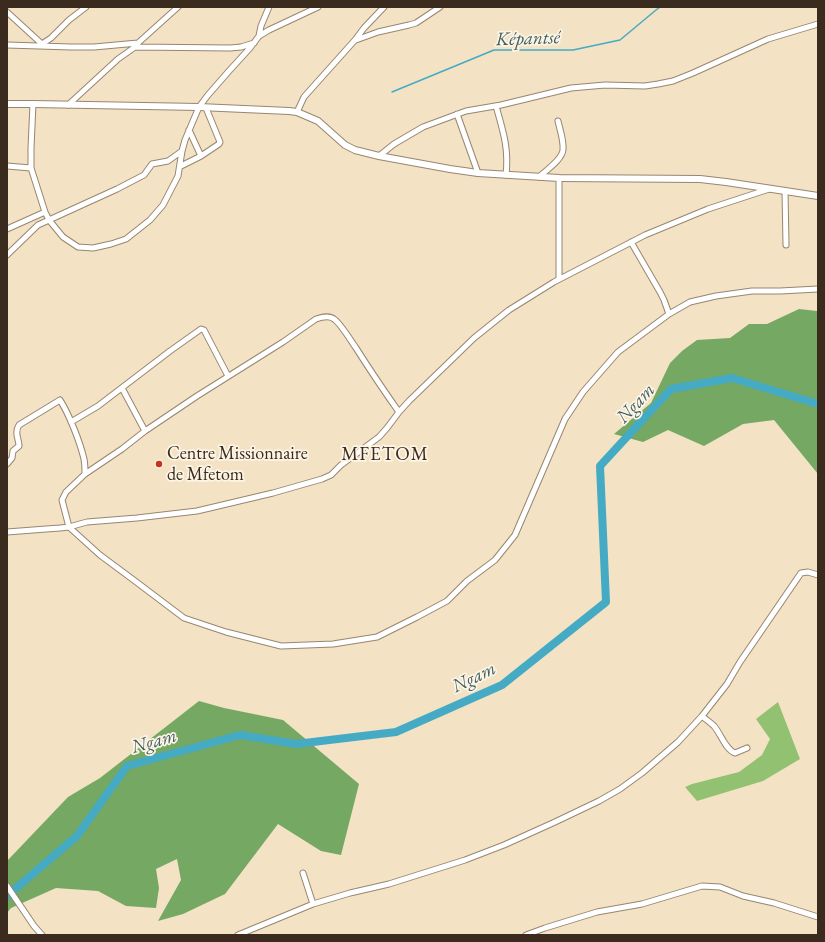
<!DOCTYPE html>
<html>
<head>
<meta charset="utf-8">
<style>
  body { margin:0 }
  #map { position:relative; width:825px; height:942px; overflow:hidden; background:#f3e2c4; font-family:"EB Garamond",serif }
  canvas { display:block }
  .frame { position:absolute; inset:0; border:8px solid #3b2a1e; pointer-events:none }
</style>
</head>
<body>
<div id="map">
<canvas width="825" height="942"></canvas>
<div class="frame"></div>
</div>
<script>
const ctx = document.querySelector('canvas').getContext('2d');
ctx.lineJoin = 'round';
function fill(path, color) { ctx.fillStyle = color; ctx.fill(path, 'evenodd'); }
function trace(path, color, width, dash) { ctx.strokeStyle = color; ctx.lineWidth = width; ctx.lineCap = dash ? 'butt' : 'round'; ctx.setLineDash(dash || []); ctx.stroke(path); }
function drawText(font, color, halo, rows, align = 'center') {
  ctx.font = font + ' "EB Garamond",serif'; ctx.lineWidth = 3.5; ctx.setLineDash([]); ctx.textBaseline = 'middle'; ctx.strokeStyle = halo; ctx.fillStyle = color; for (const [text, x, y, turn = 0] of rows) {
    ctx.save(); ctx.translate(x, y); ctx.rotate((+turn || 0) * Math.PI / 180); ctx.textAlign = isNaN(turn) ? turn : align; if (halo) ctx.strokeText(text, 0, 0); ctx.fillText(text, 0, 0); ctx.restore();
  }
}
fill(new Path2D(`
  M778,702L800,759L763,781L697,801L685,787L692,784L739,772L762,755L770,739L756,719Z`), '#92c271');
fill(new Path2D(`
  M799,309L817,311L818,312V474L774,420L743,424L704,446L668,430L643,442L614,434L651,403L670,363L682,351L697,340L730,338L749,324H767Z
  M199,701L224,708L283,720L359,784L341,855L321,851L278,824L225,894L183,914L158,921L181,880L177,859L156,869L159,888L156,908L126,906L98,891L56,888L11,908L7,913V861L68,797L100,778Z`), '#75a863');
trace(new Path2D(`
  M392,92L494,50H573L620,40L656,10L660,7`), '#45aac4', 1.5);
trace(new Path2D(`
  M7,896L77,836L127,766L240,735L296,744L396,732L502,685L606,602L600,466L671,389L732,378L818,404`), '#45aac4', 8);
const minor = new Path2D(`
  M7,12L43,45
  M259,36L261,26L269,7
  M356,40L378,32L409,25L416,23L440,7
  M42,44L51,38L69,20L86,7
  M7,45L71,47H94L138,43
  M135,47L230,48L241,47L254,43
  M33,104L31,148V168L45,212L49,220L63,237L78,247L93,248L111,244L126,239L150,220L163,205L178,176L182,151L185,140L199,107L208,95L229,71L250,48L259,36L269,30L318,7
  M68,105L118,59L135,47L138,43L178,7
  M496,106C503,131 509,148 506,175
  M297,112L304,97L355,40L364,28L384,7
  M457,114L478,173
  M189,130L201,156
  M379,156L394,144L423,127L466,111L501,105L571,88L605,85L645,86L658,84L673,81L693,73L768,39L818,24
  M7,166L31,168
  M181,166L201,156L219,144L220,142L206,108
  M539,177C545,171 562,160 563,150C564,141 560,130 558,121
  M559,178V279
  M785,191L786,245
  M7,229L45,212
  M631,242L660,292L664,300L669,314
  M7,255L38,225L117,189L144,175L152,164L168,161L182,151
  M122,388L145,431
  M399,412C384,391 370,370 356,348C351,341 341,324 334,319C329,315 322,317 316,319L283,342L197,396L145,431L122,449L85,474L66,492L62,500L69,527L100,555L135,581L184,618L226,632L281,646L333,644L377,637L417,617L447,601L467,581L495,560L515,535L565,419L583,392L618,352L669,314L690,302L716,296L752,291H780L818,289
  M71,422L98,406L170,351L201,329L204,330L228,376
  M7,464L12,458L13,451L19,446C19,439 14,433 19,425L60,400C69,414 80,442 84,459C85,464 85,469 85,474
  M7,532L46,529L60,528L69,527L87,522L137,518L197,511L273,493L322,479L331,475L341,465L379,437L387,428L399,412L409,401L474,338L509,310L554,282L645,235L708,209L769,189
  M702,716C705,719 710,722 714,726C721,734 725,749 735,753L747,748
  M303,873L313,904
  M7,886L34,926L42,935
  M238,935L313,904L350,893L389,884L465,860L504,845L555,822L599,801L620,789L642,773L678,742L702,716L727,684L740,662L801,573L808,572L818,575
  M526,935L545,928L597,912L642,904L702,886L720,887L743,896L774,903L818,917`);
const major = new Path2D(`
  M7,104H33L199,107L289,111L297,112L318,121L345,145L355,150L379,156L450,169L478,173L559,178L700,179L726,182L818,196`);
trace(minor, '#978671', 7);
trace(major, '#978671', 8);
trace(minor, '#fff', 5);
trace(major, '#fff', 6);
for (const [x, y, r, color] of [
  [159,464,4,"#c8321e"]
]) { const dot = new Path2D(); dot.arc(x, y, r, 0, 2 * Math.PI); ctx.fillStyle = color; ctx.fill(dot); trace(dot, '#fcf5e5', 1.5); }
drawText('18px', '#3b2a1e', '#fcf5e5', [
  ["Centre Missionnaire",167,454],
  ["de Mfetom",167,475]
], 'left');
drawText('italic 19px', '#3f5d60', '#fcf5e5', [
  ["Képantsé",528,39,-2],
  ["Ngam",636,404,-47],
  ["Ngam",474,678,-26],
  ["Ngam",154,742,-16]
]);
ctx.letterSpacing = '1px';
drawText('19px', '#3b2a1e', '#fcf5e5', [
  ["MFETOM",385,455]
]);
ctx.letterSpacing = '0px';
</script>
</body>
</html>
